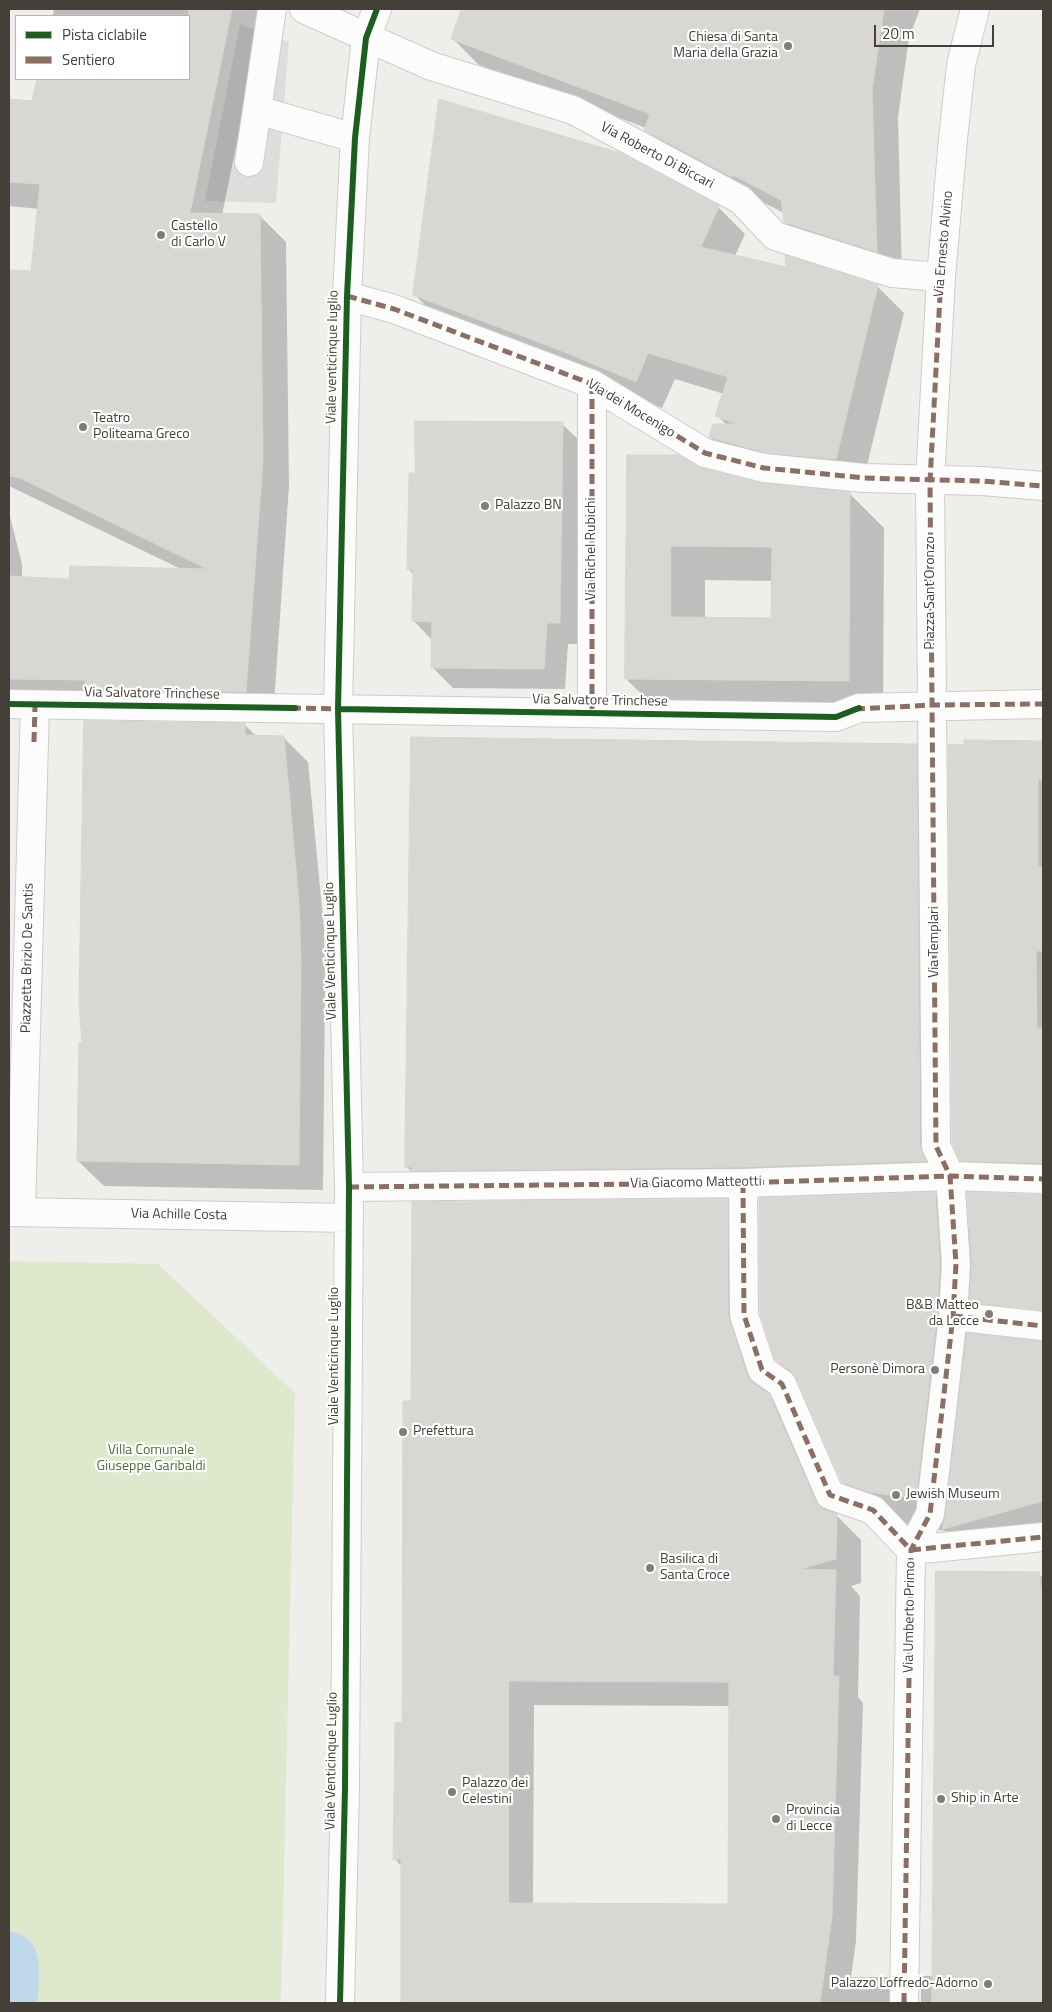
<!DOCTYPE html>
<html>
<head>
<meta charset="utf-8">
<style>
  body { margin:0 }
  #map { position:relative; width:1052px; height:2012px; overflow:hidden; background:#f0eeeb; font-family:"Titillium Web",sans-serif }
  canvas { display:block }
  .frame { position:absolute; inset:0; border:10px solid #454037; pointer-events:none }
  .legend { position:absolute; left:15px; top:15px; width:175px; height:65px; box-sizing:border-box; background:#fff; border:1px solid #b5b3af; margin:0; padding:6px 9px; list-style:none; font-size:15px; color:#454037 }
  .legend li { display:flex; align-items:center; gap:10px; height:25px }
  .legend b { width:25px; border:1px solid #b5b3af }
  .scale { position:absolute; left:874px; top:25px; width:120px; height:22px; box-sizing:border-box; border:2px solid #454037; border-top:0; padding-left:6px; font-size:15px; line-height:18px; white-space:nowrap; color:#454037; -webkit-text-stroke:4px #fff; paint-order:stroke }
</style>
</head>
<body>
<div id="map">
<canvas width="1052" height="2012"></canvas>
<div class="frame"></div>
<ul class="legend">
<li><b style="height:6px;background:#1b5e20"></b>Pista ciclabile</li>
<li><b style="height:6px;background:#8d6e63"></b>Sentiero</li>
</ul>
<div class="scale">20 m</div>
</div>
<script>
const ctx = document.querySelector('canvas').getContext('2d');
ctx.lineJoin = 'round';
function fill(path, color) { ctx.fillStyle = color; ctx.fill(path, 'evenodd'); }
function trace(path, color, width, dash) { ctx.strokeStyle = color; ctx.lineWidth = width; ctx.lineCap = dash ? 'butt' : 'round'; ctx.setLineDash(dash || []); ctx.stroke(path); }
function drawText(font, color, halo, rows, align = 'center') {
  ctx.font = font + ' "Titillium Web",sans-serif'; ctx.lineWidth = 4.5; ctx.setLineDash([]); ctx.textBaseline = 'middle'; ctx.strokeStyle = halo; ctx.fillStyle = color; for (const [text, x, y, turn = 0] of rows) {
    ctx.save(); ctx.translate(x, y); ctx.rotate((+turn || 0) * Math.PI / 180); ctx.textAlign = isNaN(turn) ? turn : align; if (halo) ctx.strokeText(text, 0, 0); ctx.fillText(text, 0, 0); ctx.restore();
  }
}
fill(new Path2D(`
  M9,1261L158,1264L295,1393L281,2003H9Z`), '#dde8cd');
fill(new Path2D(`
  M240,24L289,42L276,203L205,201Z`), '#dfdddb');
fill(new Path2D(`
  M9,1931C47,1937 38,1974 38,2003H9Z`), '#bfd9ea');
fill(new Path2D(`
  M54,9H264L222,215L260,216L286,242L289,486L273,718L9,705V513L22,564V578L71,580L183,570L9,486V271L32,272L39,209L9,206V101L33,102L38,79H189V16H53Z
  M464,9H920L909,38L898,117L902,277L811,248L785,222L784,213L672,156L646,130V128L479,65L453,39Z
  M718,207L745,234L735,256L877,286L904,313L862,486L737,463L710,437L727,425L717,415L724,394L675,379L662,408L590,377L441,321L415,295Z
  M562,424L584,445L581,644H568L565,689L453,688L432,667V640L414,621V575L408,569L416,474Z
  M628,456L700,469L760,484L850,494L884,528L883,715L661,713L626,679ZM705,580L773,581V619H705Z
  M245,725L256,736L283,737L308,762L324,929L325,986L323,1190L104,1186L78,1161L83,1044Z
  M965,741H1043V1192L992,1190L961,1160Z
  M916,745L942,770L945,1172L431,1191L406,1166Z
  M935,1193L971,1229L968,1193L1043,1196V1309L1001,1304V1307L1043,1312V1337L974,1305L972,1335L1043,1343V1539L974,1559L946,1531L904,1526L877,1517L843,1482L800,1383L776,1360Z
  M727,1200L752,1225L753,1341L770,1397L794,1421L835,1514L861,1540V1583L851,1586L860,1596L858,1697L863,1703L856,1941L851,1977H888L913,2003H402V1867L395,1859L403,1723L412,1403ZM534,1705L730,1706L729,1905L533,1904Z
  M1039,1574L1043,1578V2003H921V1976H933Z`), '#0003');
const building = new Path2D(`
  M189,9H232L190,213L260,214L263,459L246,692L85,690V680L9,679V576L69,579L70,566L207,569L20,478L9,476V270L31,271L40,184L9,182V99L32,101L37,79H189Z
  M462,9H884L872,90L877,252L784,222L781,200L733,175L732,177L644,130L650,114L451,39Z
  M439,99L620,153L719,206L701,247L786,267L785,255L878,285L836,459L767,453L709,437L713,424H737L715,416L728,377L648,353L636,382L562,351L413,295Z
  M415,421L563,422L560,623H547L544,669L431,668L432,622L412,621L413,570H407L409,473H415Z
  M627,455H679L701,468L760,483L850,492L849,681L625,679ZM671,546L772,547L771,618L671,617Z
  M84,721L245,723V735L284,736L299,903L301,960L299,1165L77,1161L79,1043H82L79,1004Z
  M411,737L917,744L920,1146L926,1161L743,1167L412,1171V1167H405Z
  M964,740L1043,741V780H1038V867H1043V951H1036L1037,1028H1043V1163L960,1161L952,1142L948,744L964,745Z
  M935,1192L940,1264L937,1315L916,1498L868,1492L842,1482L796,1378L791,1371L775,1360L760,1312L759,1198Z
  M967,1192L1043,1195V1310L969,1302L972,1263Z
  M728,1199V1315L747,1375L753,1383L769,1394L816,1502L824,1510L837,1514L836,1559L800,1569L836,1570L833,1676H839L832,1916L820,2003H401V1859L393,1860L395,1723L402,1722L403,1401H411L412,1202ZM509,1681L729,1682L728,1904L509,1903Z
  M967,1333L1043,1341V1501L943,1529Z
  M936,1571L1039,1572L1043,1600V2003H932Z`);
fill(building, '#d9d7d4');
trace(building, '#d8d5d1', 1);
const minor = new Path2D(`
  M272,9L257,110L355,138
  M304,9L431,66L573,110L741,200L775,236L892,273L941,277
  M249,162L257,110
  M347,296L394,309L592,384L705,453L764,468L864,478L982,481L1043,486
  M592,384V713
  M9,704L836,717L859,708L1043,704
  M743,1183L744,1315L762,1370L782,1384L830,1495L873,1510L911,1550
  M349,1187L743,1183L950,1176L1043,1179
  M9,1212L349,1218
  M21,1212L35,705
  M953,1316L1043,1326
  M911,1550L1043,1537
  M340,2003L345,1788L349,1187L338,709L347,296L355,138L366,38L377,9
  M904,2003L911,1550L930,1514L953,1316L956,1264L950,1176L936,1146L930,481L941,277L953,139L961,65L975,9`);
trace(minor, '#ceccc9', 30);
trace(minor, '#fdfcfc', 28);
trace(new Path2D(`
  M347,296L394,309L592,384L705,453L764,468L864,478L982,481L1043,486
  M592,384V713
  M291,708L341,709
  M855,709L932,705L1043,704
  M34,742L35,705
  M743,1183L744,1315L762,1370L782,1384L830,1495L873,1510L911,1550
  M349,1187L743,1183L950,1176L1043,1179
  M953,1316L1043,1326
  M911,1550L1043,1537
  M904,2003L911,1550L930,1514L953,1316L956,1264L950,1176L936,1146L930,481L941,277`), '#8d6e63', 5, [10, 5]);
trace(new Path2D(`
  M9,704L295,708
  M338,709L836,717L859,708
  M340,2003L345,1788L349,1187L338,709L347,296L355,138L366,38L377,9`), '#1b5e20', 6);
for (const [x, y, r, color] of [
  [788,46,5,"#817d76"],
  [161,235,5,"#817d76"],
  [83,427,5,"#817d76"],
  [485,506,5,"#817d76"],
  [989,1314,5,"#817d76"],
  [935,1370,5,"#817d76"],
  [403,1432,5,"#817d76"],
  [896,1495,5,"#817d76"],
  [650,1568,5,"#817d76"],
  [452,1792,5,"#817d76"],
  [941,1799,5,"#817d76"],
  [776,1819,5,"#817d76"],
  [988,1984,5,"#817d76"]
]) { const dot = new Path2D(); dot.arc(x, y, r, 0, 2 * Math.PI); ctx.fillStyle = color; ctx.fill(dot); trace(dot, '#fff', 2); }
drawText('14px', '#454037', '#fff', [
  ["Chiesa di Santa",778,38,"right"],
  ["Maria della Grazia",778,54,"right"],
  ["Castello",171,227],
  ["di Carlo V",171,243],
  ["Teatro",93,419],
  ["Politeama Greco",93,435],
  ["Palazzo BN",495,506],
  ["B&B Matteo",979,1306,"right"],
  ["da Lecce",979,1322,"right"],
  ["Personè Dimora",925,1370,"right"],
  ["Prefettura",413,1432],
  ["Jewish Museum",906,1495],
  ["Basilica di",660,1560],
  ["Santa Croce",660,1576],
  ["Palazzo dei",462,1784],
  ["Celestini",462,1800],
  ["Ship in Arte",951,1799],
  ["Provincia",786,1811],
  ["di Lecce",786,1827],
  ["Palazzo Loffredo-Adorno",978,1984,"right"]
], 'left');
drawText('14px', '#454037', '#fff', [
  ["Via Roberto Di Biccari",657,156,28],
  ["Via Ernesto Alvino",944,244,-85],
  ["Viale venticinque luglio",333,357,-89],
  ["Via dei Mocenigo",631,409,31],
  ["Via Richel Rubichi",592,549,-90],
  ["Piazza Sant'Oronzo",931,593,-90],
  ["Via Salvatore Trinchese",152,694,1],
  ["Via Salvatore Trinchese",600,701,1],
  ["Via Templari",935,942,-90],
  ["Viale Venticinque Luglio",331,951,-91],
  ["Piazzetta Brizio De Santis",28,958,-89],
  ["Via Giacomo Matteotti",696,1183,-1],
  ["Via Achille Costa",179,1215,1],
  ["Viale Venticinque Luglio",335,1356,-90],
  ["Via Umberto Primo",910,1617,-89],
  ["Viale Venticinque Luglio",332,1761,-89]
]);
drawText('14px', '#497230', '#fff', [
  ["Villa Comunale",151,1451],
  ["Giuseppe Garibaldi",151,1467]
]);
</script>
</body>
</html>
